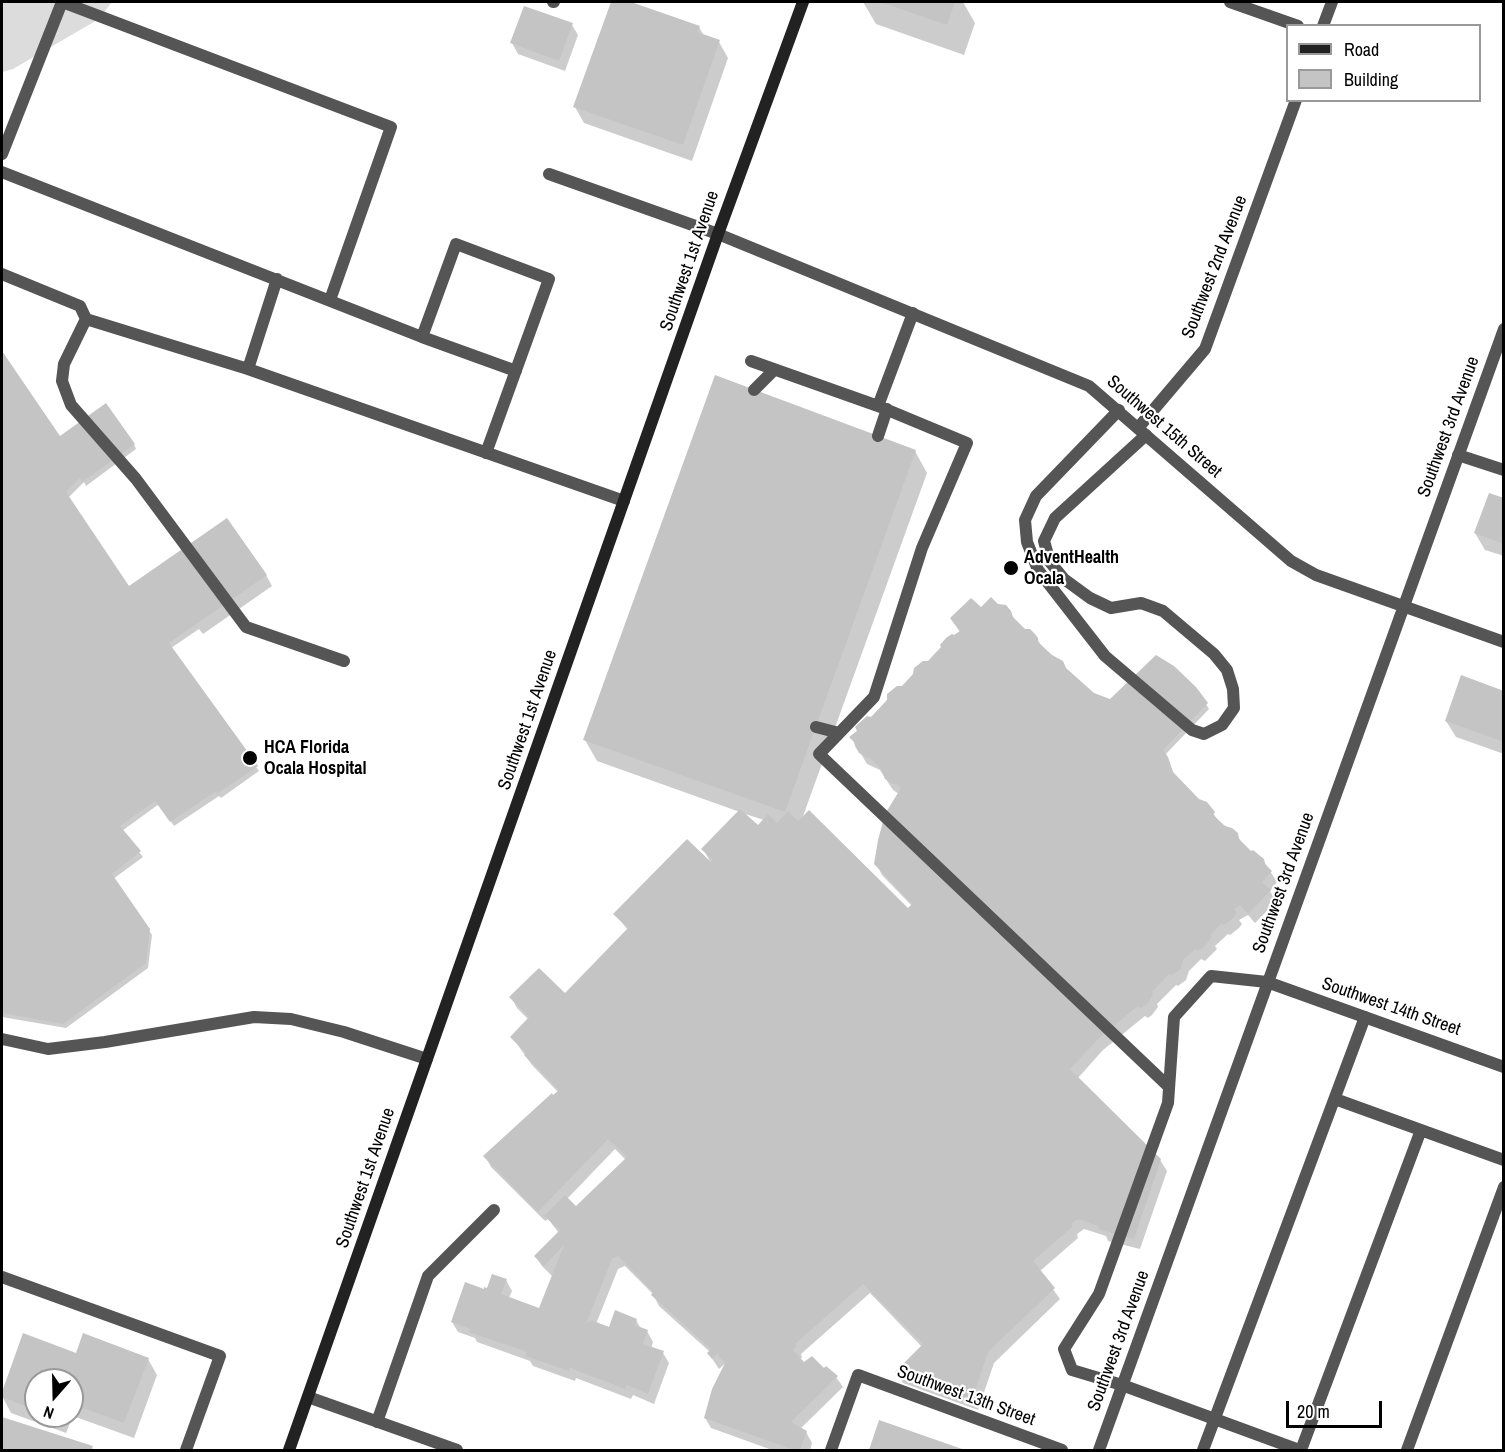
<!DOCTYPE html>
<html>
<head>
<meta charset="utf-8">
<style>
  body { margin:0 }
  #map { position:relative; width:1505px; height:1452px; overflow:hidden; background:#fff; font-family:"Archivo Narrow",sans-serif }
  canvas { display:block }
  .frame { position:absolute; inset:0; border:3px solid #000; pointer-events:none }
  .legend { position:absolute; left:1286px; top:24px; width:195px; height:78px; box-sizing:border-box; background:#fff; border:2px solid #999; margin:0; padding:8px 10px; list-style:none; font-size:18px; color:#000 }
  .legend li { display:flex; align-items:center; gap:12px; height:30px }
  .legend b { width:30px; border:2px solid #999 }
  .north { position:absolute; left:24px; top:1368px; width:60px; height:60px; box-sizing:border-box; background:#fff; border:2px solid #999; border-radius:50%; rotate:200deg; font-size:16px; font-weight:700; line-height:24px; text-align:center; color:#000 }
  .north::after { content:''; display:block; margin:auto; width:21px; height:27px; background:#000; clip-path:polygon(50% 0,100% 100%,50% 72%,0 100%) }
  .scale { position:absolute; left:1286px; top:1401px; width:96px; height:27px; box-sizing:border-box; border:3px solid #000; border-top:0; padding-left:8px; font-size:18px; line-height:21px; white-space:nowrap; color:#000; -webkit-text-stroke:4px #fff; paint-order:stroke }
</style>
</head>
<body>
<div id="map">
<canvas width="1505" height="1452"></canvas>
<div class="frame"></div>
<ul class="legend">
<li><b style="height:8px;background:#222"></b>Road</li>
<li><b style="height:16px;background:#c4c4c4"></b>Building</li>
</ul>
<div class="north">N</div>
<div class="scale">20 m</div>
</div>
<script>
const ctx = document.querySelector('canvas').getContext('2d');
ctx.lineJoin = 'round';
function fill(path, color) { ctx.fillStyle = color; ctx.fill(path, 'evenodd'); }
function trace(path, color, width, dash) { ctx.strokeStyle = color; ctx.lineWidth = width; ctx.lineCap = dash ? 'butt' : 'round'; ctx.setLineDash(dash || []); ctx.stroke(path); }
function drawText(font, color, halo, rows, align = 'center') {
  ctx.font = font + ' "Archivo Narrow",sans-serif'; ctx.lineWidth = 4.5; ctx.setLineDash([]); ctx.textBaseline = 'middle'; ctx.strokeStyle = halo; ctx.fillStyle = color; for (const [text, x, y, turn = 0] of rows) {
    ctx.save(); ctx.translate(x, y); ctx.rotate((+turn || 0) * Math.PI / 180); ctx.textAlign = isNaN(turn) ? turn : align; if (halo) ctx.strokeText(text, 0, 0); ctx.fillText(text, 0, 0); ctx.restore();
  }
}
fill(new Path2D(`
  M2,2H112L99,19L13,69L2,72Z`), '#dcdcdc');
fill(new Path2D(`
  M612,2H626L699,27L704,36L719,42L728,58L692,161L584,123L575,107Z
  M863,2H963L975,23L964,55L876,24Z
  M572,25L578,35L565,71L518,54L512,43Z
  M2,354L60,438L134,444L136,449L86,486L84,482L68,498L129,588L266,575L272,586L203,634L199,629L171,648L259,771L221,798L219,796L174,826L159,804L122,831L143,857L113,879L152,935L148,968L66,1028L2,1017Z
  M915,451L927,473L802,819L908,910L912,906L882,875L876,863L899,794L893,790L880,770L867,764L851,737L960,632L951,619L981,609L1016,622L1037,639L1043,648L1093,694L1110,701L1206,704L1209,709L1165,755L1176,778L1213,813L1219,822L1237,834L1243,846L1263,860L1277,882L1270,891L1276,902L1255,923L1248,915L1239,920L1242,924L1239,928L1230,935L1228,934L1215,946L1217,949L1205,961L1201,959L1189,971L1186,980L1178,986L1176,985L1157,1004L1158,1007L1152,1015L1148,1018L1145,1016L1103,1050L1078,1078L1160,1160L1167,1171L1140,1249L1108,1241L1106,1236L1084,1229L1077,1234L1078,1238L1040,1271L1060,1299L994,1363L978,1410L903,1383L897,1372L922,1347L870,1293L801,1354L802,1357L800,1360L804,1364L824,1370L836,1377L843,1387L800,1429L806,1432L812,1443L810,1450H772L711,1428L705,1418L728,1361L719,1369L709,1354L710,1352L659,1306L653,1294L625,1266L618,1269L596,1324L610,1329L636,1320L641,1329L647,1331L653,1342L651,1349L663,1353L669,1363L654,1404L633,1395L631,1399L576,1378L575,1381L533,1366L530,1361L477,1342L475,1338L458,1332L452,1322L485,1291L506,1280L512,1291L509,1298L540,1310L553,1277L542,1266L535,1256L559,1233L548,1219L545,1221L491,1167L485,1156L558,1092L532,1065L512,1037L529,1020L517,1008L511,997L565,996L628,930L615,914L711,863L703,849L740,812L597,761L585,740ZM742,813L764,820L758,827ZM615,1149L626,1160L576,1208L567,1199Z
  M1504,500V556L1485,550L1475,533Z
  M1504,692V754L1456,737L1446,721Z
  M24,1335L77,1355L148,1359L157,1375L134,1438L73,1416L66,1433L11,1413L2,1396ZM36,1380H72V1416H36Z
  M2,1419L92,1447L93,1450H2Z
  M880,1422L962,1450H870Z`), '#0003');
fill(new Path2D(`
  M611,2H631L700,26L697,32L720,40L683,145L573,107Z
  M880,2H955L947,25Z
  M524,6L573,23L559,61L510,43Z
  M2,351L60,436L106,403L135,444L82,482L80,478L66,492L129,586L227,518L267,575L169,643L258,766L217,794L216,791L170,822L155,801L120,826L141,851L112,874L150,929L146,963L63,1024L2,1013Z
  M715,375L916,450L785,812L583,740Z
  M1489,493L1504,498V544L1474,533Z
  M991,597L998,604L1006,605L1011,611L1013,617L1025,629H1030L1035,634L1038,638V642L1052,655L1063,661L1066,668L1094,693L1110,699L1156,655L1174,666L1196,687L1208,703L1163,750L1168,757L1173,772L1199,799L1207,802L1215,812L1213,815L1225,826L1232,828L1238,833L1239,839L1251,851L1253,850L1264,859L1265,864L1272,871L1262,882L1271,890L1248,914L1240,905L1234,909L1237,913L1233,918L1224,925L1221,924L1210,935L1212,937L1203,948L1198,950L1195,949L1183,960L1181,969L1172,975L1169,974L1152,992L1153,995L1147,1004L1141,1008L1138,1006L1097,1040L1070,1069L1161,1159L1134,1239L1100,1230L1098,1226L1078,1219L1072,1223V1227L1033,1261L1055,1288L988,1352L972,1400L895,1372L923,1344L863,1284L795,1344L797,1346L793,1350L804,1362L812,1356L824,1368L826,1366L838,1376L791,1422L807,1431L800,1450H794L704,1418L712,1389L725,1363L717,1354L712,1359L707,1353L711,1349L651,1295L653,1292L618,1256L612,1259L586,1324L591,1320L609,1327L615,1310L637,1319L635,1325L648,1330L643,1344L664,1351L648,1394L627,1385L625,1389L570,1368L569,1371L525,1356L527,1352L469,1332L470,1329L451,1322L465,1282L484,1289V1287L487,1288L492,1274L507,1279L501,1294L539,1308L564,1245L544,1266L534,1256L560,1230L544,1216L565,1195L576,1206L627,1157L608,1139L538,1212L483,1156L552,1093L553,1095L559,1090L524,1055L526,1053L510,1037L529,1017L509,997L539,968L565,993L628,928L613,914L687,839L711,862L713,860L701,849L740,809L758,825L768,814L777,823L788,811L798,821L809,810L908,908L912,904L874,864L878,840L885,814L901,788L897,784H893L885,779L881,769L872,760L859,753L855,746L854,742L849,737L857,731L855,727L858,724L867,716L871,717L887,700V694L897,686H902L913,674L914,668L923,661H928L941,647L940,645L946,638L952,634L954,635L960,631L950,618L971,598L981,607Z
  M1461,675L1504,691V742L1445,721Z
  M23,1333L76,1353L83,1333L149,1358L124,1423L72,1404V1380H36V1410L2,1397V1392Z
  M2,1417L93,1446L91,1450H2Z
  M879,1420L965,1450H869Z`), '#c4c4c4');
trace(new Path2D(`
  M553,2H554
  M1230,2L1298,26
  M2,154L62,2L391,127L330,300
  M2,172L422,337
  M549,174L718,234
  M2,274L80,306L86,319L248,369L624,501
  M913,313L878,406L967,443L922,548L874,697L819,754L1169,1087
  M86,319L64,364L62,381L71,405L136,479L246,627L344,661
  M751,361L878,406
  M248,369L277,279
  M754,390L774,370
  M1119,410L1036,496L1025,520L1027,542L1038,570L1105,656L1192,730L1204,734L1222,725L1234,708L1233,689L1227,670L1214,654L1163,611L1141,603L1111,608L1090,598L1064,579L1050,562L1044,541L1055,518L1146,435
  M878,436L887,409
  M486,453L549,279L456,244L422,337L516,371
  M1458,455L1504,470
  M816,727L839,733
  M1267,982L1211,976L1174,1017L1168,1103L1099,1294L1064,1349L1072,1370L1122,1385L1299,1450
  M1335,1099L1504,1160
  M2,1277L220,1356L186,1450
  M308,1397L457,1450
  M377,1422L428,1276L494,1210
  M1203,1450L1365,1017
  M1301,1450L1421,1130
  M1407,1450L1504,1187`), '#555', 12);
trace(new Path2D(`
  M1323,26L1332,2
  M718,234L1089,386L1291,561L1316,575L1504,642
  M1138,428L1205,349L1296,100
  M1267,982L1504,1067
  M2,1039L48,1049L105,1042L254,1017L291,1019L344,1032L427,1059
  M831,1450L858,1375L1062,1450
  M1099,1450L1504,329`), '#555', 12);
trace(new Path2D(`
  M289,1450L718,234L803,2`), '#222', 12);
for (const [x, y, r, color] of [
  [1011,568,8,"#000"],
  [250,758,8,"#000"]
]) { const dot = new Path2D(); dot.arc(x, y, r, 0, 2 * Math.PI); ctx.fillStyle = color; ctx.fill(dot); trace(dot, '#fff', 2); }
drawText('18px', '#000', '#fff', [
  ["Southwest 1st Avenue",690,261,-71],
  ["Southwest 2nd Avenue",1215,267,-69],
  ["Southwest 15th Street",1164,427,41],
  ["Southwest 3rd Avenue",1449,427,-70],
  ["Southwest 1st Avenue",528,720,-71],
  ["Southwest 3rd Avenue",1284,883,-70],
  ["Southwest 14th Street",1391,1007,19],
  ["Southwest 1st Avenue",366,1178,-71],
  ["Southwest 3rd Avenue",1119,1341,-70],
  ["Southwest 13th Street",966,1396,20]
]);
drawText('bold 18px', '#000', '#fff', [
  ["AdventHealth",1024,558],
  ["Ocala",1024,579],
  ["HCA Florida",264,748],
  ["Ocala Hospital",264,769]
], 'left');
</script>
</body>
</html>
